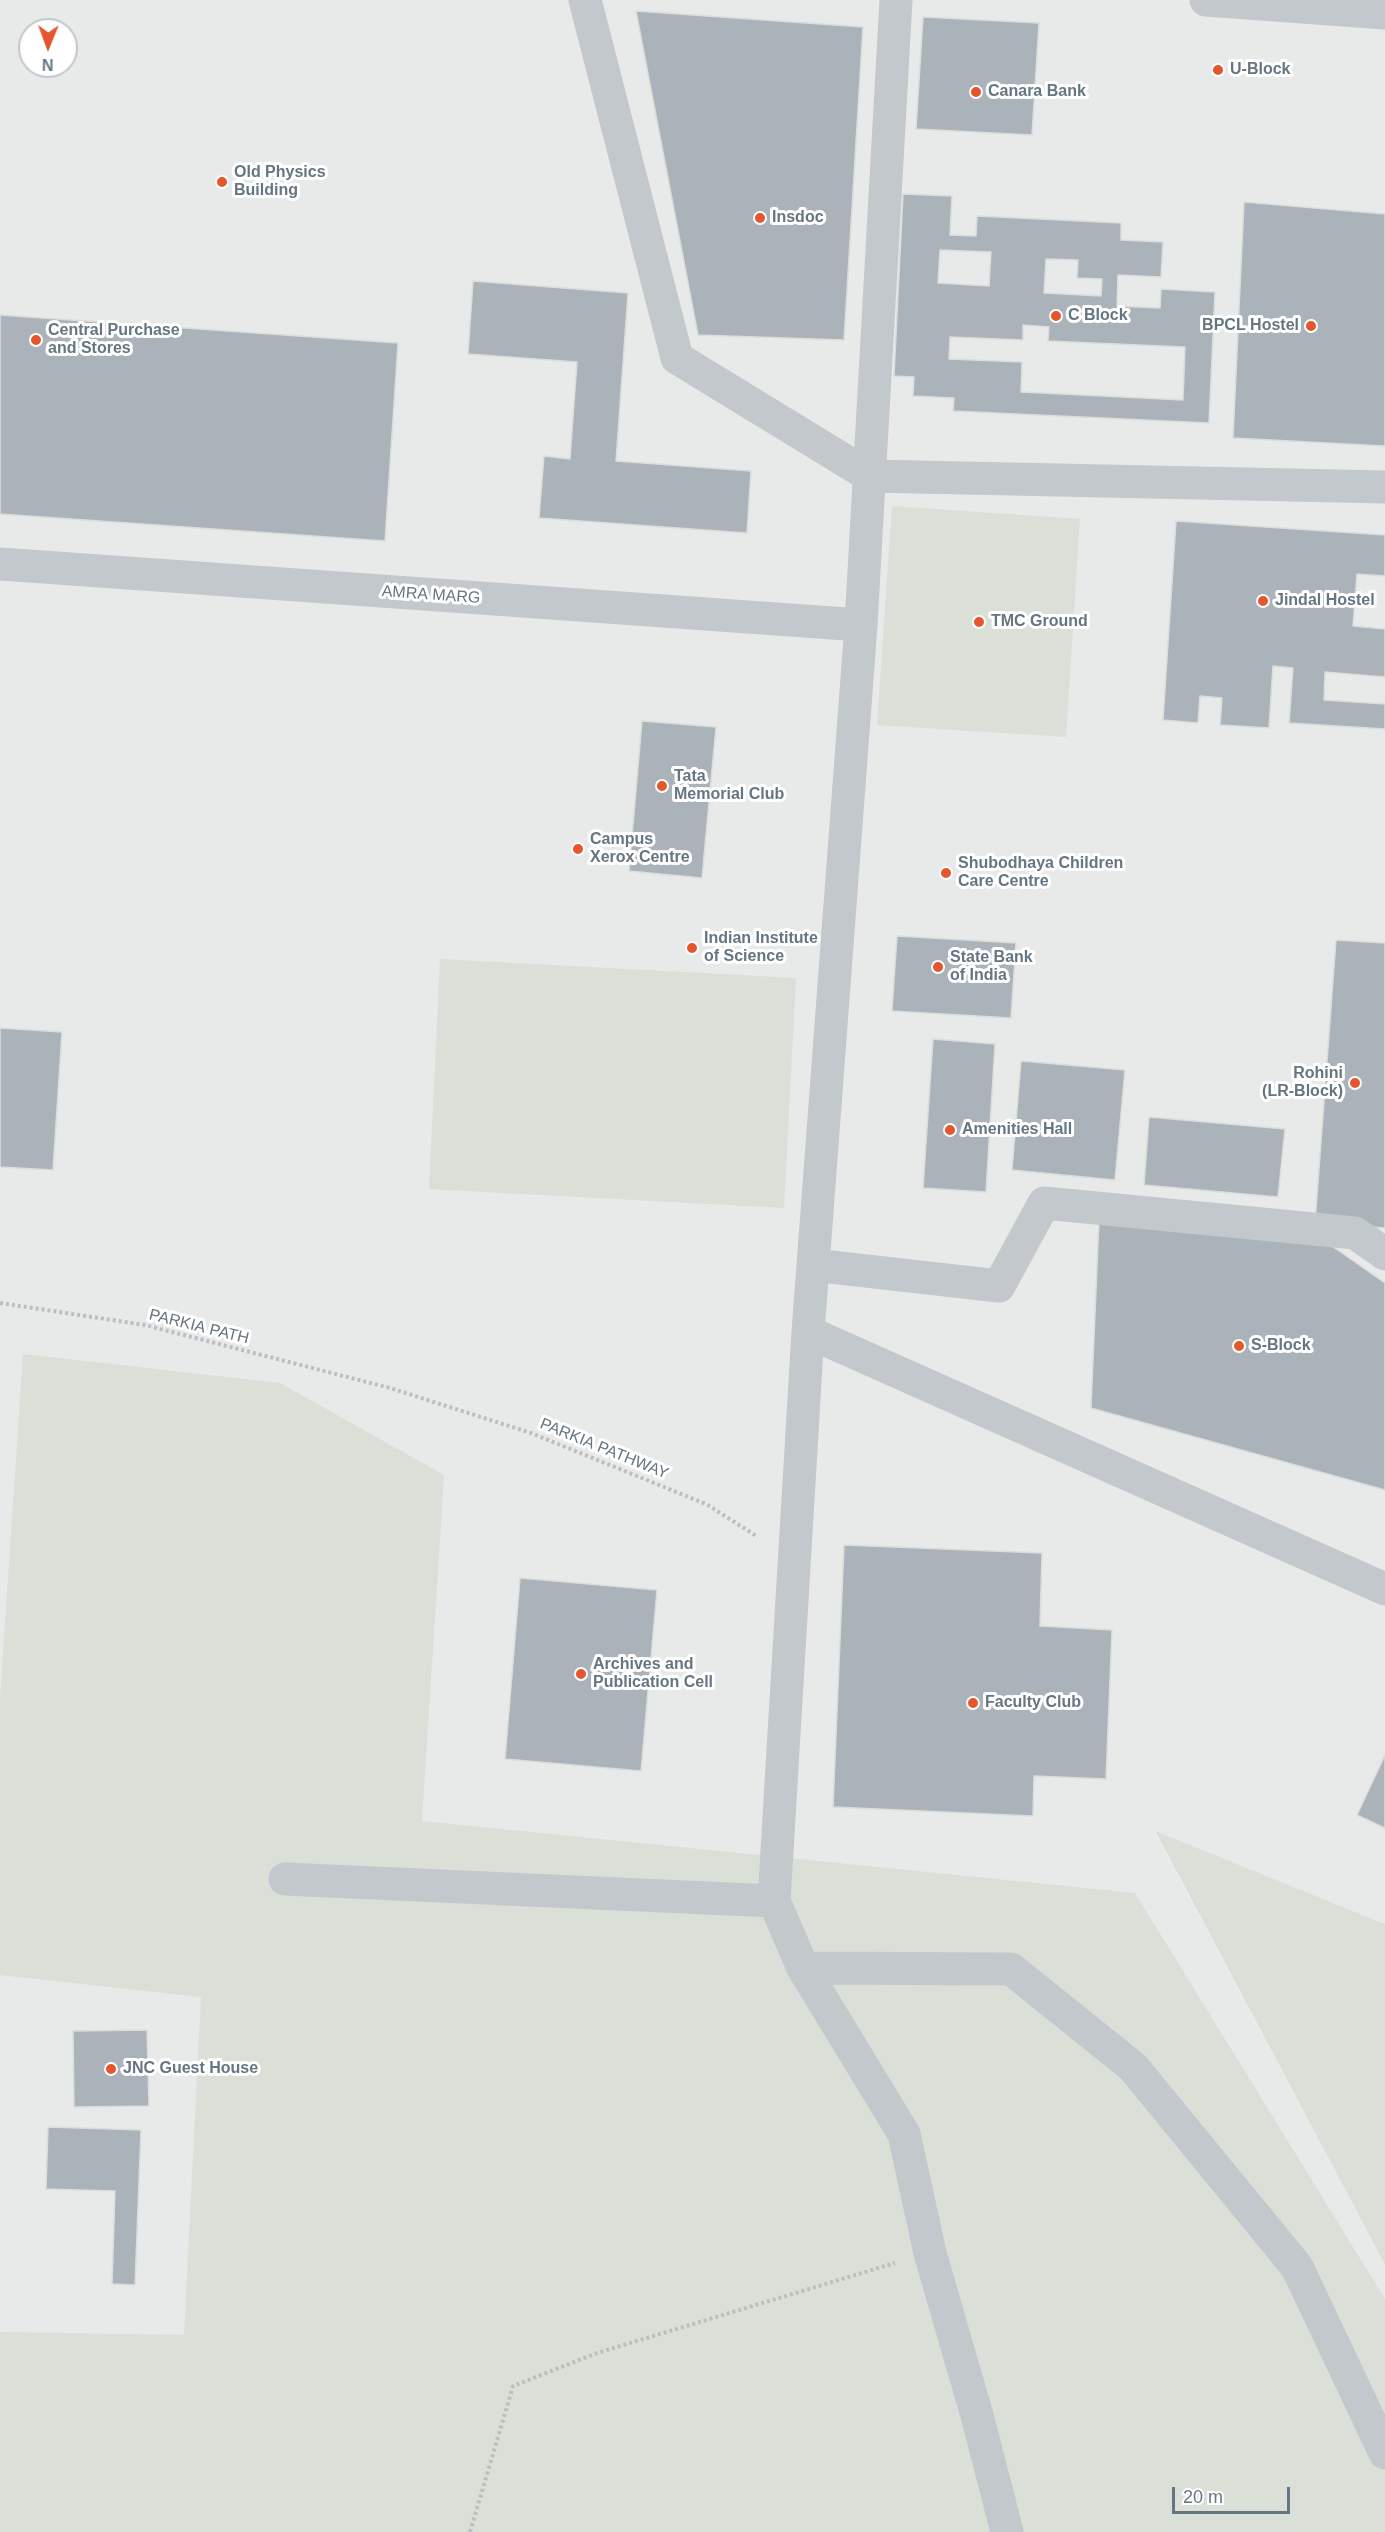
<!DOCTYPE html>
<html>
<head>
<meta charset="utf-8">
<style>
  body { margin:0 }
  #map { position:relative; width:1385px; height:2532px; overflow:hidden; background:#fafaf8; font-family:Arial,sans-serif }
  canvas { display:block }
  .north { position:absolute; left:18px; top:18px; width:60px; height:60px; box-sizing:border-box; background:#fff; border:2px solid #c1c8cd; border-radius:50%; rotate:181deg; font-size:16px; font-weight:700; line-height:24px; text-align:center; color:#657683 }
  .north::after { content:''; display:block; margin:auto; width:21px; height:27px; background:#e4572e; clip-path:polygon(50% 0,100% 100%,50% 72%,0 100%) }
  .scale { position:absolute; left:1172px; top:2487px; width:118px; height:27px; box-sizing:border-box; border:3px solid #657683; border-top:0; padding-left:8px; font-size:18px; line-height:21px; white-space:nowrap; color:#657683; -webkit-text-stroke:4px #fff; paint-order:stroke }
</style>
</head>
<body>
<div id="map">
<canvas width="1385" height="2532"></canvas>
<div class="north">N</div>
<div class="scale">20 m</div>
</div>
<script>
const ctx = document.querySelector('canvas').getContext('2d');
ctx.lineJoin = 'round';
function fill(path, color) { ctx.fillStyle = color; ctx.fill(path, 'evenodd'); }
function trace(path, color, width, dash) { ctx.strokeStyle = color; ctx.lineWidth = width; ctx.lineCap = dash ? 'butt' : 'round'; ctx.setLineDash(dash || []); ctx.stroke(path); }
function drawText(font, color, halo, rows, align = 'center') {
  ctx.font = font + ' Arial,sans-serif'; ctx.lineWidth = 6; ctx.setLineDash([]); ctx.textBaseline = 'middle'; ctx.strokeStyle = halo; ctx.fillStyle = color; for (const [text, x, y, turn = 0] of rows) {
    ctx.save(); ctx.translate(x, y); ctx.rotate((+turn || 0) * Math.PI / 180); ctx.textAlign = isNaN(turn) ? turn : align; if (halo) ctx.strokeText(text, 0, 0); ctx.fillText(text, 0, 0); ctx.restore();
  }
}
fill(new Path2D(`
  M0,0H1385V1924L1155,1832L1385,2265V2532H0ZM30,30H66V66H30Z`), '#e8e9e9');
fill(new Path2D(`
  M892,506L1080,519L1066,737L877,725Z
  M440,959L796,978L784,1208L429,1189Z
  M23,1354L280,1383L444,1475L422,1821L1135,1893L1385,2299V2532H0V2332L184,2335L201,1997L0,1975V1697Z
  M1155,1831L1385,1924V2265Z`), '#dadfd7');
const building = new Path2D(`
  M636,11L863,27L844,340L698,335Z
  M923,17L1039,23L1032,135L916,129Z
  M903,194L952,196L950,235L976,236L977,216L1121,223V240L1163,242L1161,277L1118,275L1117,306L1160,308L1161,289L1215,292L1209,423L953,411L954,398L913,396L914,377L894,376ZM940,250L991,252L989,286L938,283ZM1046,259L1078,260L1077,278L1102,279L1101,296L1044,293ZM1023,325L1049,327L1048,341L1185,347L1183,400L1021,392L1022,362L949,359L950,337L1023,340Z
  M1244,202L1385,214V446L1233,438Z
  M473,281L628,293L616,461L751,471L747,533L539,518L544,456L570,459L577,362L468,354Z
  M0,315L398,343L385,541L0,514Z
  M1176,521L1385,535V576L1357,574L1353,626L1385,629V677L1325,672L1324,700L1385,704V729L1289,723L1293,668L1273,666L1269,728L1220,725L1222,698L1200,696L1198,723L1163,720Z
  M642,721L716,727L702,878L629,871Z
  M897,936L1016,943L1011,1018L892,1011Z
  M1336,940L1385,943V1228L1315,1223Z
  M0,1028L62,1032L53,1170L0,1167Z
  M933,1039L995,1044L986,1192L923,1188Z
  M1021,1061L1125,1070L1115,1180L1012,1170Z
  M1149,1117L1285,1129L1278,1197L1144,1185Z
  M1099,1220L1319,1237L1385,1283V1490L1091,1408Z
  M844,1545L1042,1553L1040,1626L1112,1630L1106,1779L1034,1776L1033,1816L833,1807Z
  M520,1578L657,1590L641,1771L505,1759Z
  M1385,1755V1828L1357,1815Z
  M147,2030L149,2106L74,2107L73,2031Z
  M48,2127L141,2130L135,2285L112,2284L115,2191L46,2189Z`);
fill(building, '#aab3b9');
trace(building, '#dcdcda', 1.5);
trace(new Path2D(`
  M0,1303L145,1325L390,1388L531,1433L706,1504L758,1537
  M470,2532L513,2386L597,2353L895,2263`), '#bbbfc2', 4, [3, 3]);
trace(new Path2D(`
  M585,0L677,358L870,476L1385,487
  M896,0L861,625L808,1332L774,1901L803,1968L904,2134L930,2253L978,2419L1007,2532
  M1206,0L1385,13
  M0,564L861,625
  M813,1265L999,1286L1044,1203L1355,1233L1385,1254
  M808,1332L1385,1589
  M285,1879L774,1901
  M803,1968L1011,1969L1133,2067L1297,2267L1385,2453`), '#c3c8cc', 33);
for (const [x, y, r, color] of [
  [1218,70,6,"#e4572e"],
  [976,92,6,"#e4572e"],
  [222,182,6,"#e4572e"],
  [760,218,6,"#e4572e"],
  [1056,316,6,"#e4572e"],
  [1311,326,6,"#e4572e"],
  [36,340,6,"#e4572e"],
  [1263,601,6,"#e4572e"],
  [979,622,6,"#e4572e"],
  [662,786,6,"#e4572e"],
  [578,849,6,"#e4572e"],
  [946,873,6,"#e4572e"],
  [692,948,6,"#e4572e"],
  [938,967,6,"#e4572e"],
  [1355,1083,6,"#e4572e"],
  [950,1130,6,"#e4572e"],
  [1239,1346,6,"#e4572e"],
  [581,1674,6,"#e4572e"],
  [973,1703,6,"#e4572e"],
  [111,2069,6,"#e4572e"]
]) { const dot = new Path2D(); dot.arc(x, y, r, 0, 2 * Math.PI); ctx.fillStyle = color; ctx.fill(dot); trace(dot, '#fff', 2); }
drawText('bold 16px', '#657683', '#fff', [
  ["U-Block",1230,70],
  ["Canara Bank",988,92],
  ["Old Physics",234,173],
  ["Building",234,191],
  ["Insdoc",772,218],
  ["C Block",1068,316],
  ["BPCL Hostel",1299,326,"right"],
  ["Central Purchase",48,331],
  ["and Stores",48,349],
  ["Jindal Hostel",1275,601],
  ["TMC Ground",991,622],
  ["Tata",674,777],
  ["Memorial Club",674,795],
  ["Campus",590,840],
  ["Xerox Centre",590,858],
  ["Shubodhaya Children",958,864],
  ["Care Centre",958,882],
  ["Indian Institute",704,939],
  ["of Science",704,957],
  ["State Bank",950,958],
  ["of India",950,976],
  ["Rohini",1343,1074,"right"],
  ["(LR-Block)",1343,1092,"right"],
  ["Amenities Hall",962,1130],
  ["S-Block",1251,1346],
  ["Archives and",593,1665],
  ["Publication Cell",593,1683],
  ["Faculty Club",985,1703],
  ["JNC Guest House",123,2069]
], 'left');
drawText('16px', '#657683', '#fff', [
  ["AMRA MARG",431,595,4],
  ["PARKIA PATH",199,1327,14],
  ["PARKIA PATHWAY",604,1449,22]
]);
</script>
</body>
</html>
